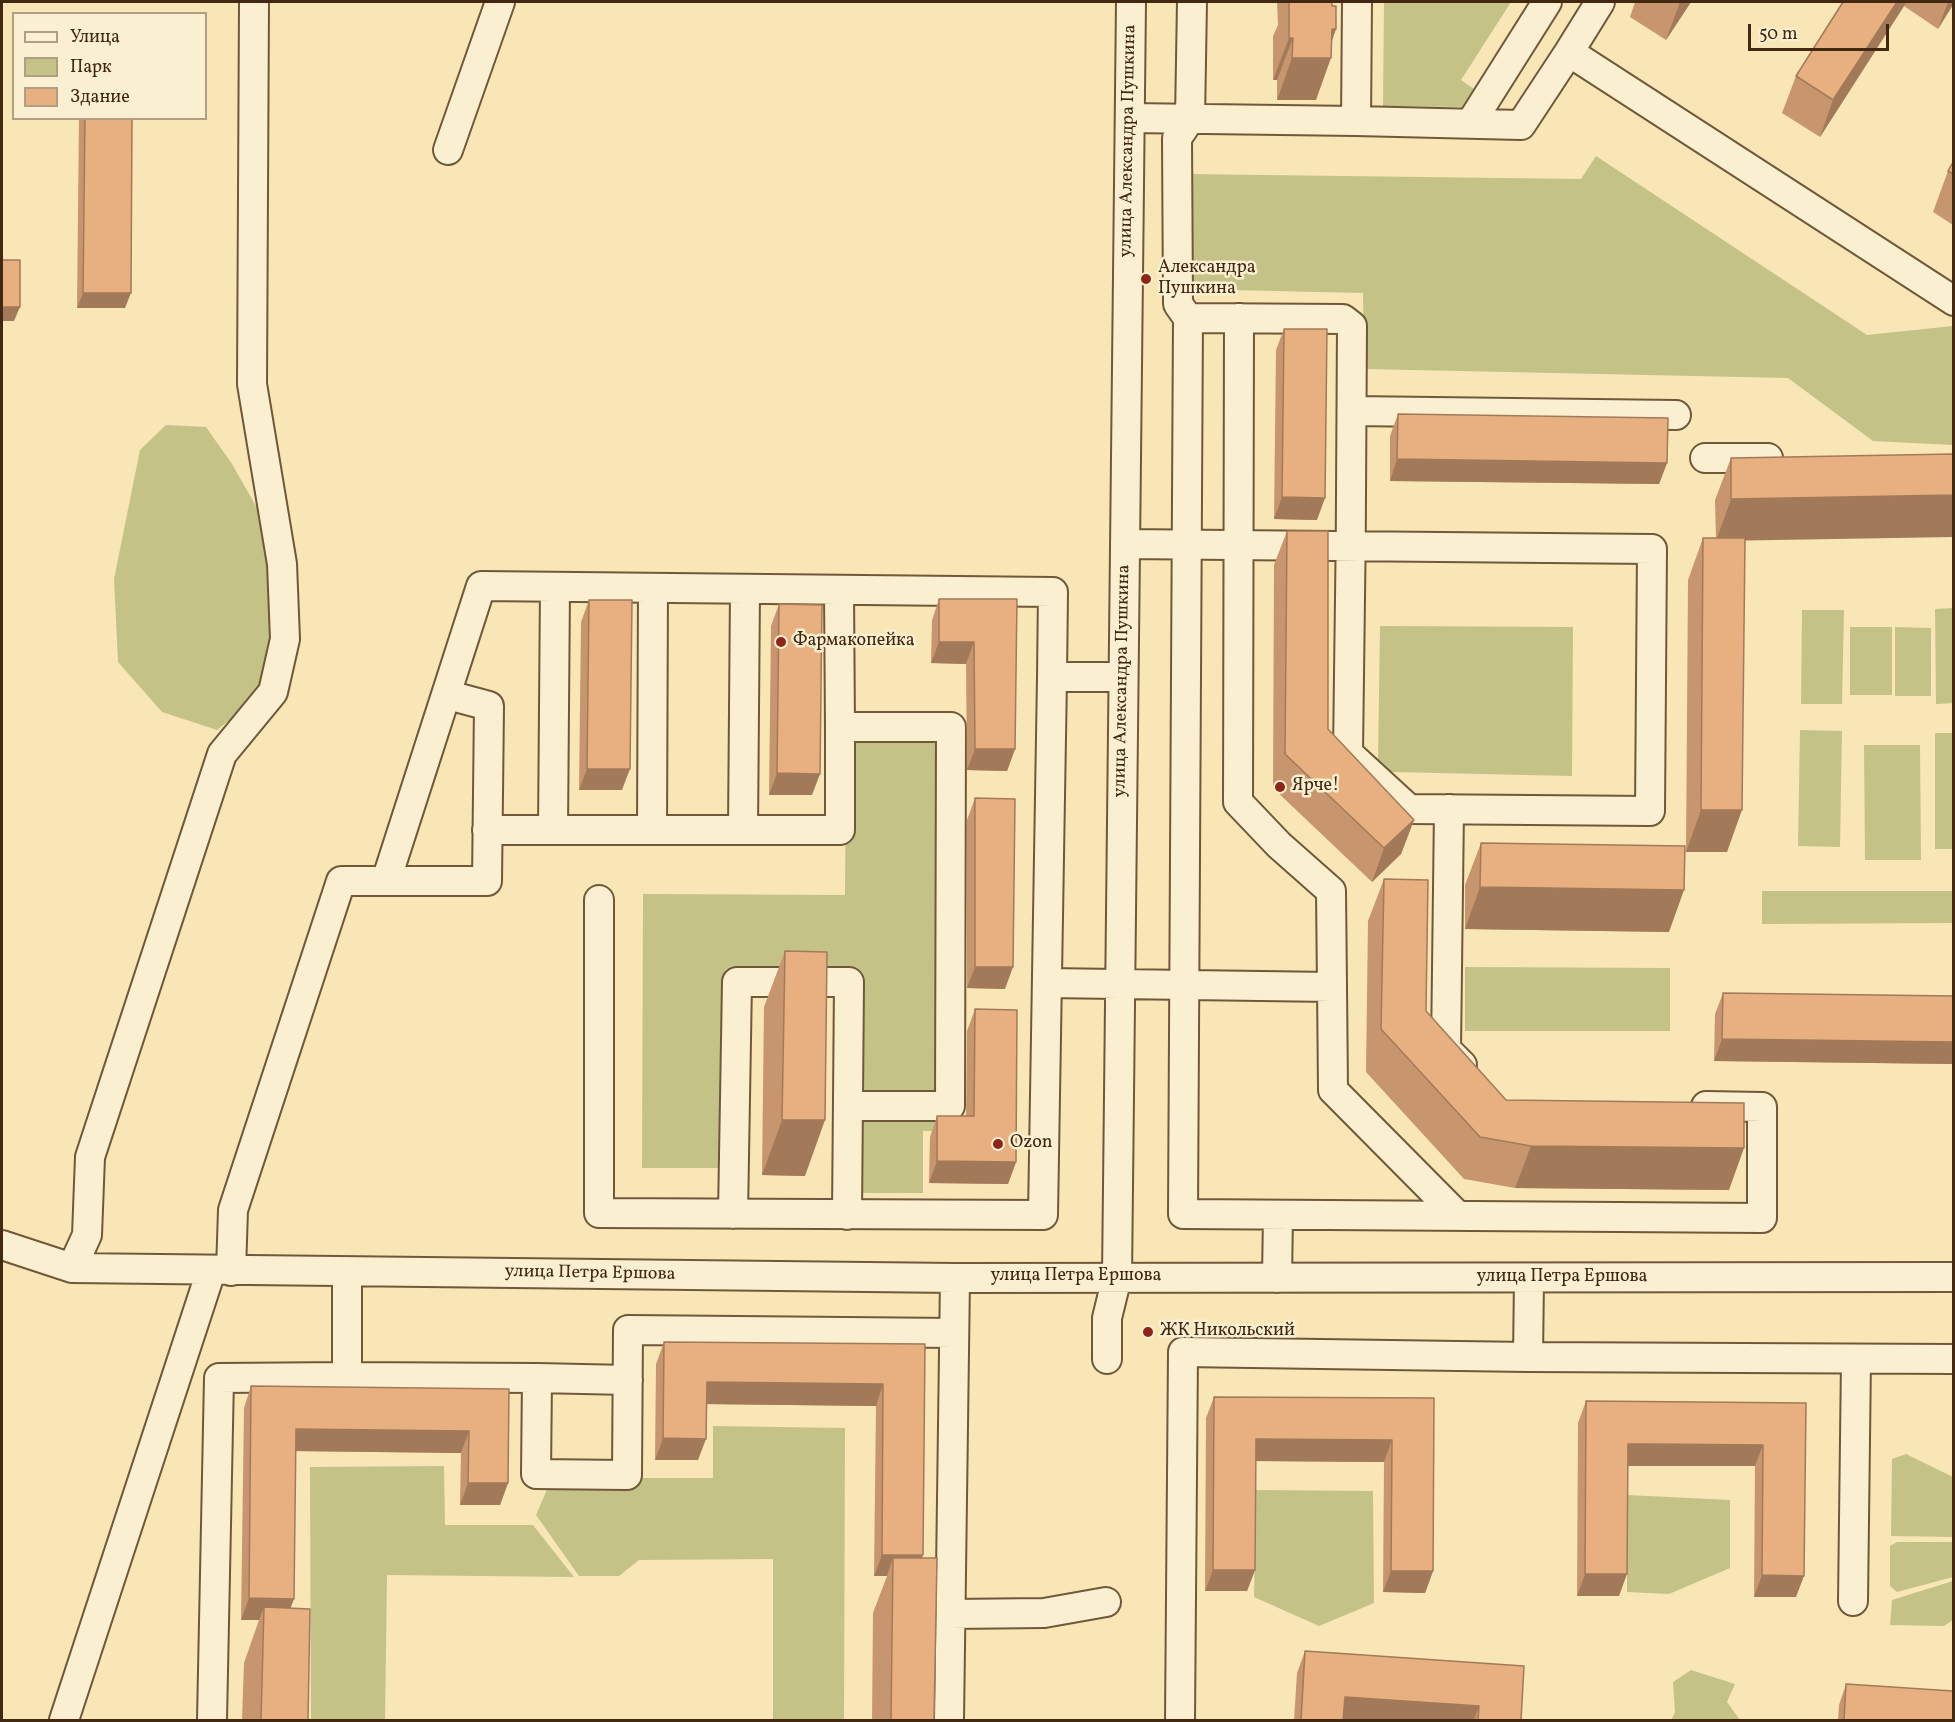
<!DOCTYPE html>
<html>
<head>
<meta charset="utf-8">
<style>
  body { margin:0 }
  #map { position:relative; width:1955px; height:1722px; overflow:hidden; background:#f8e6b6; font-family:Vollkorn,serif }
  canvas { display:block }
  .frame { position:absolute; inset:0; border:3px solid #422811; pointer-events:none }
  .legend { position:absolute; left:12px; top:12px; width:195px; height:108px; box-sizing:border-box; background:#faefd0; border:2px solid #b09f84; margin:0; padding:8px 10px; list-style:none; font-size:18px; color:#422811 }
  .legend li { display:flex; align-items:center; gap:12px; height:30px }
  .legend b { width:30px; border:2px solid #b09f84 }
  .scale { position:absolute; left:1748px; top:24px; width:141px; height:27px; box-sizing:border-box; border:3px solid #422811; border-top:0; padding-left:8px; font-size:18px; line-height:21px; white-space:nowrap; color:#422811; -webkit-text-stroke:4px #faefd0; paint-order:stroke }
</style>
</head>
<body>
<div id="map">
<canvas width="1955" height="1722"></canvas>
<div class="frame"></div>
<ul class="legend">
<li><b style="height:8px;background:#faefd0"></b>Улица</li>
<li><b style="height:16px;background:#c5c288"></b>Парк</li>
<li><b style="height:16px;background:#e8af80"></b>Здание</li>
</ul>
<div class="scale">50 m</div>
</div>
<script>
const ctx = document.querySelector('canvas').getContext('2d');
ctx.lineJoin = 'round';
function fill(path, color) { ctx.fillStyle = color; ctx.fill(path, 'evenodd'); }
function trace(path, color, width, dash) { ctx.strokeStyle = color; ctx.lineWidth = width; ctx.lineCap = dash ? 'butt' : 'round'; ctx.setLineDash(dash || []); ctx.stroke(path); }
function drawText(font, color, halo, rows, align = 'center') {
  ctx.font = font + ' Vollkorn,serif'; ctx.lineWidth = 5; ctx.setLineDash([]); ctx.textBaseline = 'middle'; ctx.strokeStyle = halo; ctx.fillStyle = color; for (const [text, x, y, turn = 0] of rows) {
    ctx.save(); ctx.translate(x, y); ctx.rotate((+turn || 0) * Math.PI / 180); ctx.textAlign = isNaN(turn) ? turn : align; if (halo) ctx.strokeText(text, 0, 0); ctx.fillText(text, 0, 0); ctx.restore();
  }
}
fill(new Path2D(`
  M1384,2H1511L1461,80L1474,89L1462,107L1383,106Z
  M1596,156L1867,335L1953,326V445L1873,441L1788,378L1364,369L1363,293L1185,289V174L1581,179Z
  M166,425L206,427L232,464L264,520L273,614L269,689L217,730L162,712L118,662L114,579L140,450Z
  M1953,608V703L1936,704L1935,609Z
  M1802,610H1844L1842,704H1801Z
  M1380,626L1573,627L1572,776L1392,772L1378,760Z
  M1850,627H1892V695H1850Z
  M1895,627L1931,628V696H1895Z
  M1800,730L1842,731L1840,847L1798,846Z
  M1935,733H1953V849H1935Z
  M846,735H944L942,1131H923V1193H854V970L726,969L725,1168H642L643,894L845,895Z
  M1864,745H1920L1921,860H1865Z
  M1762,891H1953V923L1762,924Z
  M1465,967L1670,968V1031H1465Z
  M713,1426L845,1428L844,1720H773V1559L639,1560L619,1576H579L536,1515L549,1485L632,1478H713Z
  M1906,1454L1953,1477V1537L1891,1536L1892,1459Z
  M444,1466L445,1525H533L574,1577L387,1575L385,1720H311L310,1467Z
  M1256,1490L1373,1491L1374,1603L1319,1626L1254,1597Z
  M1627,1495L1730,1500V1568L1669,1594L1627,1592Z
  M1897,1542H1953V1577L1897,1592L1890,1586V1546Z
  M1953,1581V1620L1944,1626L1890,1625L1892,1600Z
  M1691,1670L1735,1684L1727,1702L1740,1720H1671L1675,1712L1673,1682Z`), '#c5c288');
const minor = new Path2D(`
  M1192,2L1190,119L1177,138L1178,304L1188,318L1183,1214L1762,1218V1107L1706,1106
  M1357,2L1356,121L1521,125L1569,52L1954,301
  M1569,52L1600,2
  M1130,118L1356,121
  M1472,121L1547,2
  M448,150L500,2
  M1239,318L1238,802L1279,845L1331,891L1332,987
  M1352,411L1676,415
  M1705,458H1768
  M1125,544C1300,546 1476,547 1652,549L1650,811L1409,809L1348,753C1350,611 1352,468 1352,326L1343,319L1188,318
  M839,591L840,727
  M1449,809L1446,1049L1462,1065
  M487,830H840V727H951L950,1106H848
  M553,830L555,587
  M652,830L653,588
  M743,830L745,590
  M386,881H487L489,706L448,695
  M599,900V1213L1043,1215L1052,677H1123
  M1047,983L1332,987L1333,1090L1458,1216
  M733,1214L737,982H849L847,1215
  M2,1245L72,1268L955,1278L1954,1277
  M72,1268L87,1235L90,1157L222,754L273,692L285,639L282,564L252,384L254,2
  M231,1271L233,1210L341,881H386L481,586L1053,592L1052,677
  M347,1272V1377L537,1378L536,1474L627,1475L628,1330L954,1333
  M1277,1278L1278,1215
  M1528,1357L1529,1279
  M1107,1359V1318L1117,1277L1131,2
  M537,1378L628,1380
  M1853,1601L1856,1359
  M951,1614L1044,1613L1106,1602
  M64,1720L211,1271
  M212,1720L219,1378L347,1377
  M949,1720L955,1278
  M1180,1720L1183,1352L1528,1357L1954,1359`);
trace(minor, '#70583a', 32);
trace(minor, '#faefd0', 28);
fill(new Path2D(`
  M1277,2H1332V6L1336,29L1331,42L1316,100H1277V80H1273V36L1278,25Z
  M1635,2H1691L1666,40L1630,17Z
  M1843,2H1953L1938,29L1904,6L1820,137L1782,113L1796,76Z
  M79,118H132L125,308H77Z
  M1953,162V225L1933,212L1948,171Z
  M1284,329L1317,520L1274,519L1276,350Z
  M1398,414L1667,463L1659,484L1390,481V436Z
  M1731,458L1745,540L1727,852H1686L1688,580L1703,538H1716L1715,500Z
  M1287,531L1328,729L1414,820L1401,854L1372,882L1273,788L1274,565Z
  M939,599H1017L1015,749L1007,771L967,770L966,664L931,663L932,620Z
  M589,600L622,790H579L581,622Z
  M779,604L812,795H769L771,626Z
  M975,798L1005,989L967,988V820Z
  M1481,843L1669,932L1465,929V885Z
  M1384,879L1426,1011L1506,1100L1729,1190L1515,1188L1464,1179L1366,1072L1368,921Z
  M785,951L805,1176L762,1175L764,1007Z
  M1723,993L1953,996V1064L1714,1061L1715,1014Z
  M975,1009L1016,1162L1008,1184L929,1183L930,1137L937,1116H966L967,1031Z
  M664,1342L925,1344L922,1558L934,1720H872L873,1613L887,1576H874L876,1406L706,1404L698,1460H655L656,1364Z
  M251,1386L509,1389L508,1483L500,1505H460L461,1453L295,1451L290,1608L308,1720H242L244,1663L259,1620H241L244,1408Z
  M1214,1397L1434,1398L1433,1571L1425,1593L1383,1592L1384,1462L1256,1461L1255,1570L1247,1591H1205L1206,1418Z
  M1586,1401L1806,1403L1796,1597H1754L1755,1466H1628L1619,1596H1577L1578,1423Z
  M1305,1651L1521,1720H1362L1343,1719V1720H1294L1297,1673Z
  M1846,1684L1953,1720H1838L1839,1705Z`), '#c8966e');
fill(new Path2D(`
  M1680,2H1691L1666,40Z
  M1897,2H1906L1904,6L1820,137L1833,100Z
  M1948,2H1953V5L1938,29Z
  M1332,29H1336L1326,58H1331L1316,100H1277L1292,58Z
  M1289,38H1293L1277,80H1273Z
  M83,293H131L125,308H77Z
  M2,307H20L14,321H2Z
  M1397,459L1667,463L1659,484L1390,481Z
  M1953,495V537L1716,541L1731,499Z
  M1282,497L1325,498L1317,520L1274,519Z
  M939,642H974L966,664L931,663Z
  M975,749H1015L1007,771L967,770Z
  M587,769H630L622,790H579Z
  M777,773L820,774L812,795H769Z
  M1701,810H1742L1727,852H1686Z
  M1414,820L1401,854L1372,882L1384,848Z
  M1480,887L1684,890L1669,932L1465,929Z
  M975,967H1013L1005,989L967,988Z
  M1722,1039L1953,1042V1064L1714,1061Z
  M782,1120H825L805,1176L762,1175Z
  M1531,1146L1744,1148L1729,1190L1515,1188Z
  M937,1161L1016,1162L1008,1184L929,1183Z
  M707,1382L883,1384L876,1406L699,1404Z
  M296,1429L469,1431L461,1453L288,1451Z
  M663,1438L706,1439L698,1460H655Z
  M1256,1439L1392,1440L1384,1462L1248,1461Z
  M1628,1444L1763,1445L1755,1466H1620Z
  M468,1483H508L500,1505H460Z
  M882,1555H923L915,1577L893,1558L887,1576H874Z
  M1213,1570H1255L1247,1591H1205Z
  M1391,1571H1433L1425,1593L1383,1592Z
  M1585,1574H1627L1619,1596H1577Z
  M1762,1575L1804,1576L1796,1597H1754Z
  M249,1598L294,1599L286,1620L264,1607L259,1620H241Z
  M1345,1697L1479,1706L1474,1720H1362L1337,1719Z`), '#a27a5a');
const building = new Path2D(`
  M1289,2H1332V6H1336V29H1332L1331,58H1292L1293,38H1289Z
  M1843,2H1897L1833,100L1796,76Z
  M85,118H132L131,293H83Z
  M1953,162V174L1948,171Z
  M2,260H20V307H2Z
  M1284,329H1327L1325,498L1282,497Z
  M1398,414L1668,418L1667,463L1397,459Z
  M1953,454V495L1731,499V458Z
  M1287,531H1328V729L1414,820L1384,848L1285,754Z
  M1703,538H1745L1742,810H1701Z
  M939,599H1017L1015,749H975L974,642H939Z
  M589,600H632L630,769H587Z
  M779,604L822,605L820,774L777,773Z
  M975,798L1015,799L1013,967H975Z
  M1481,843L1685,846L1684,890L1480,887Z
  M1384,879L1428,880L1426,1011L1506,1100L1744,1103V1148L1531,1146L1480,1137L1381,1029Z
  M785,951L827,952L825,1120H782Z
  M1723,993L1953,996V1042L1722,1039Z
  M975,1009L1017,1010L1016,1162L937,1161V1116H974Z
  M664,1342L925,1344L923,1555H882L883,1384L707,1382L706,1439L663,1438Z
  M251,1386L509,1389L508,1483H468L469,1431L296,1429L294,1599L249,1598Z
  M1214,1397L1434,1398L1433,1571H1391L1392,1440L1256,1439L1255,1570H1213Z
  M1586,1401L1806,1403L1804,1576L1762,1575L1763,1445L1653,1444H1628L1627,1574H1585Z
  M893,1558H937L934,1720H891Z
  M264,1607L310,1609L308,1720H261Z
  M1305,1651L1524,1666L1521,1720H1478L1479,1706L1345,1697L1343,1720H1301Z
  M1846,1684L1953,1691V1720H1844Z`);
fill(building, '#e8af80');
trace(building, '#a27a5a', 1.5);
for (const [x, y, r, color] of [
  [1146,279,6,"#8f2418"],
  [781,642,6,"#8f2418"],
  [1280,787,6,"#8f2418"],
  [998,1144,6,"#8f2418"],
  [1148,1332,6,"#8f2418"]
]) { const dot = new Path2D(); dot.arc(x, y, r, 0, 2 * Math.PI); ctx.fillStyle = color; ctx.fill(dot); trace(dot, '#faefd0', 2); }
drawText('18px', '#422811', '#faefd0', [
  ["улица Александра Пушкина",1129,141,-89],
  ["улица Александра Пушкина",1123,681,-89],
  ["улица Петра Ершова",590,1274,1],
  ["улица Петра Ершова",1076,1277],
  ["улица Петра Ершова",1562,1278]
]);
drawText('18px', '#422811', '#faefd0', [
  ["Александра",1158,269],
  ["Пушкина",1158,290],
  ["Фармакопейка",793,642],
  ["Ярче!",1292,787],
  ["Ozon",1010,1144],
  ["ЖК Никольский",1160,1332]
], 'left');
</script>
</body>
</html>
